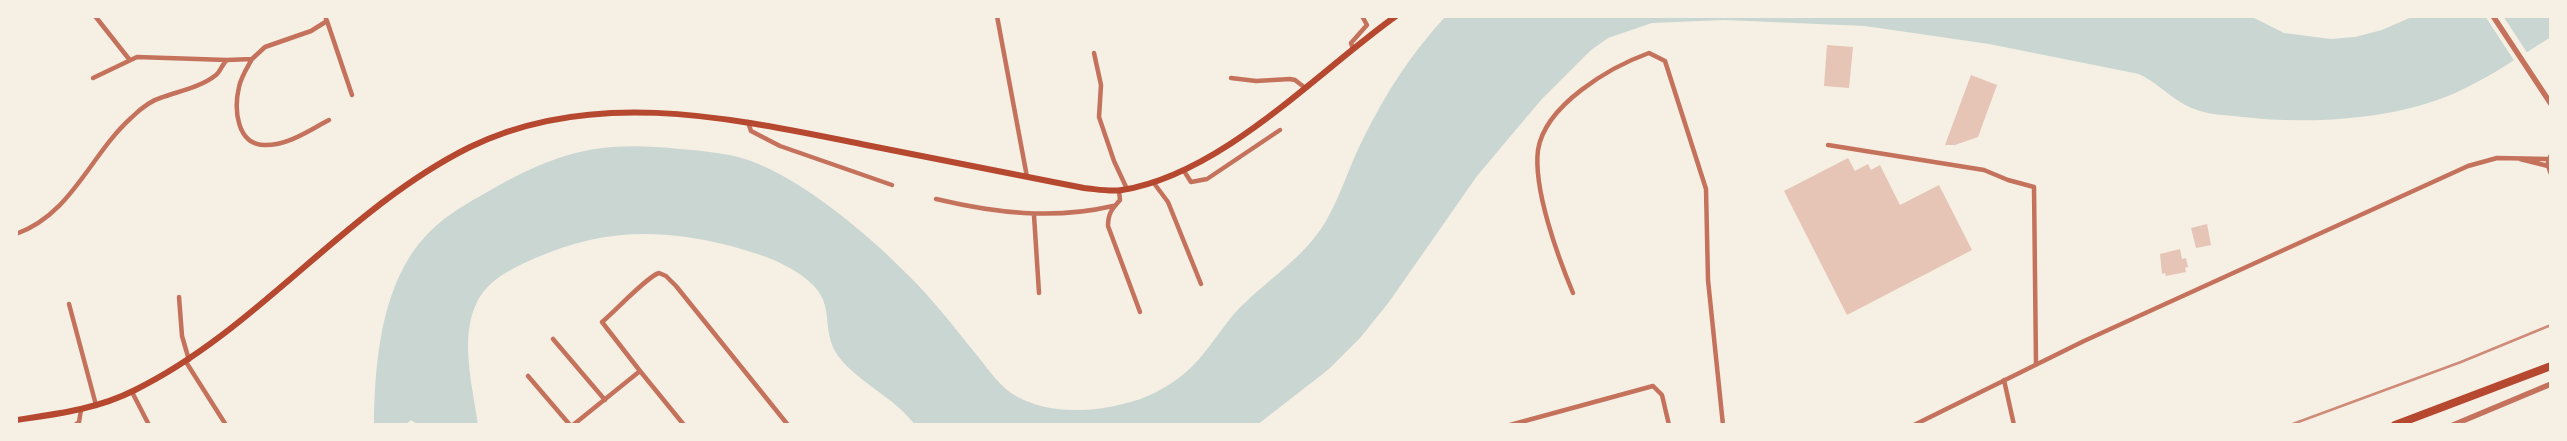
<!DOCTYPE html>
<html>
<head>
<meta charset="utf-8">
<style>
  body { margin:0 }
  #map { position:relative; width:2567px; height:441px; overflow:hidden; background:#f6efe4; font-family:Figtree,sans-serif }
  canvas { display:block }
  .frame { position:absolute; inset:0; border:18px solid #f6efe4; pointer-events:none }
</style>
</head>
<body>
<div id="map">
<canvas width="2567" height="441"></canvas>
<div class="frame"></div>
</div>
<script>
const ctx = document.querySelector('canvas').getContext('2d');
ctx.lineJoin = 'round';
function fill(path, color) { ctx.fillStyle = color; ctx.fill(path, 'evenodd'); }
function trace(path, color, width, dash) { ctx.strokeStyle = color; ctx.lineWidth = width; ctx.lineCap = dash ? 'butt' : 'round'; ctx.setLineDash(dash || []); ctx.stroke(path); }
fill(new Path2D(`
  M1446,16H2250L2284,33L2331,39L2355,37L2382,30L2414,16H2551V37C2520,56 2489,78 2455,93C2391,121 2304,125 2234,116C2222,115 2208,114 2197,110C2175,103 2160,84 2139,74L1989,44L1865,26L1724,20L1652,23L1608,38L1591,50L1541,100L1477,176L1389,302L1360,338L1329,369L1257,425H915C895,397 850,378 835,351C820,321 838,301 801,275C780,260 756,253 731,246C658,228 602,229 533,259C511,269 488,280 477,302C459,338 473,387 478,425H419L411,420L405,425H374C375,357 382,272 437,225C454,210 475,199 496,187C562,150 604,141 680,149C703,151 727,153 748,160C803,179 870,236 910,277C934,301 954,327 975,353C986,366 997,383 1011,393C1042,414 1089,413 1123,404C1146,399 1167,388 1185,373C1204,357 1218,333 1234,314C1263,282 1304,259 1326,221C1341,195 1350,164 1364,137C1385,94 1413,51 1446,16Z`), '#c9d6d2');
fill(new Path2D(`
  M2485,16H2503L2528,54L2515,62Z`), '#f6efe4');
fill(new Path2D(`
  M1827,45L1853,47L1849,88L1824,86Z
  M1971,75L1997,85L1978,137L1955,145H1945Z
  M1848,158L1855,171L1868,164L1871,170L1880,165L1900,205L1939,185L1972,250L1847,315L1784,191Z
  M2207,224L2211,245L2196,248L2191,228Z
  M2180,249L2182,259L2186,258L2188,267L2185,268L2186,272L2166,276L2165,273L2162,274L2160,254Z`), '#e6c5b7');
trace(new Path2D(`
  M95,16L129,59
  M997,16L1027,177
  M327,21L352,95
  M1353,49L1351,43L1367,25L1362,16
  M1094,53L1101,85L1099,117L1114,161L1127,189
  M252,59C247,68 241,77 239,87C234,108 236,145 265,145C289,145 308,131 329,120
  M93,78L137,57L227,60
  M1231,78L1256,81L1290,79L1295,80L1304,87
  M748,122L751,131L780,146L892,185
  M1828,145L1984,170L2008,180L2034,187L2036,364
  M2520,159L2548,166
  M1184,171L1191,182L1207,179L1280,130
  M1153,182L1168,202L1201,284
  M1119,190L1120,200C1112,209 1108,213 1108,226L1140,312
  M936,199C995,213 1053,220 1113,206
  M1034,215L1039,293
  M16,234C72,214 90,155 131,118C139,110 152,100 163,97C180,91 201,87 216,75C221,71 222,64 227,60L252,59L265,47L311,31L327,21L325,16
  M1573,293C1558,257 1533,189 1538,150C1545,105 1610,67 1649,53L1665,61L1706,189L1708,280L1723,425
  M179,297L182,336L189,360
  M69,304L96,405
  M553,339L605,400
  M186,362L226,425
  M640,371L602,322C614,312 648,276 659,273L666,276L676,286L788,425
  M528,376L570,425
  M2004,380L2014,425
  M132,392L149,425
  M75,425L79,422L81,410
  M573,425L640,371L684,425
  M1510,425L1653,386L1662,395L1669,425
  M1914,425L2084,341L2468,166L2497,158L2549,159`), '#c5725c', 4.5);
trace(new Path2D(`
  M2493,16L2551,104
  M2551,156L2548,164L2551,173
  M2453,425L2551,384`), '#c5725c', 5.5);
trace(new Path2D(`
  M16,420C57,414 98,409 135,390C259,329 345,209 470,147C595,86 736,119 866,145C938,159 1011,174 1084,188C1096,189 1110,192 1122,190C1222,174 1315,74 1396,16`), '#b5482f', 6);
trace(new Path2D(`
  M2395,425L2551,366`), '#b5482f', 8);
trace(new Path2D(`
  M2290,425L2461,362L2551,325`), '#cf8b77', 2.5);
</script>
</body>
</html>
